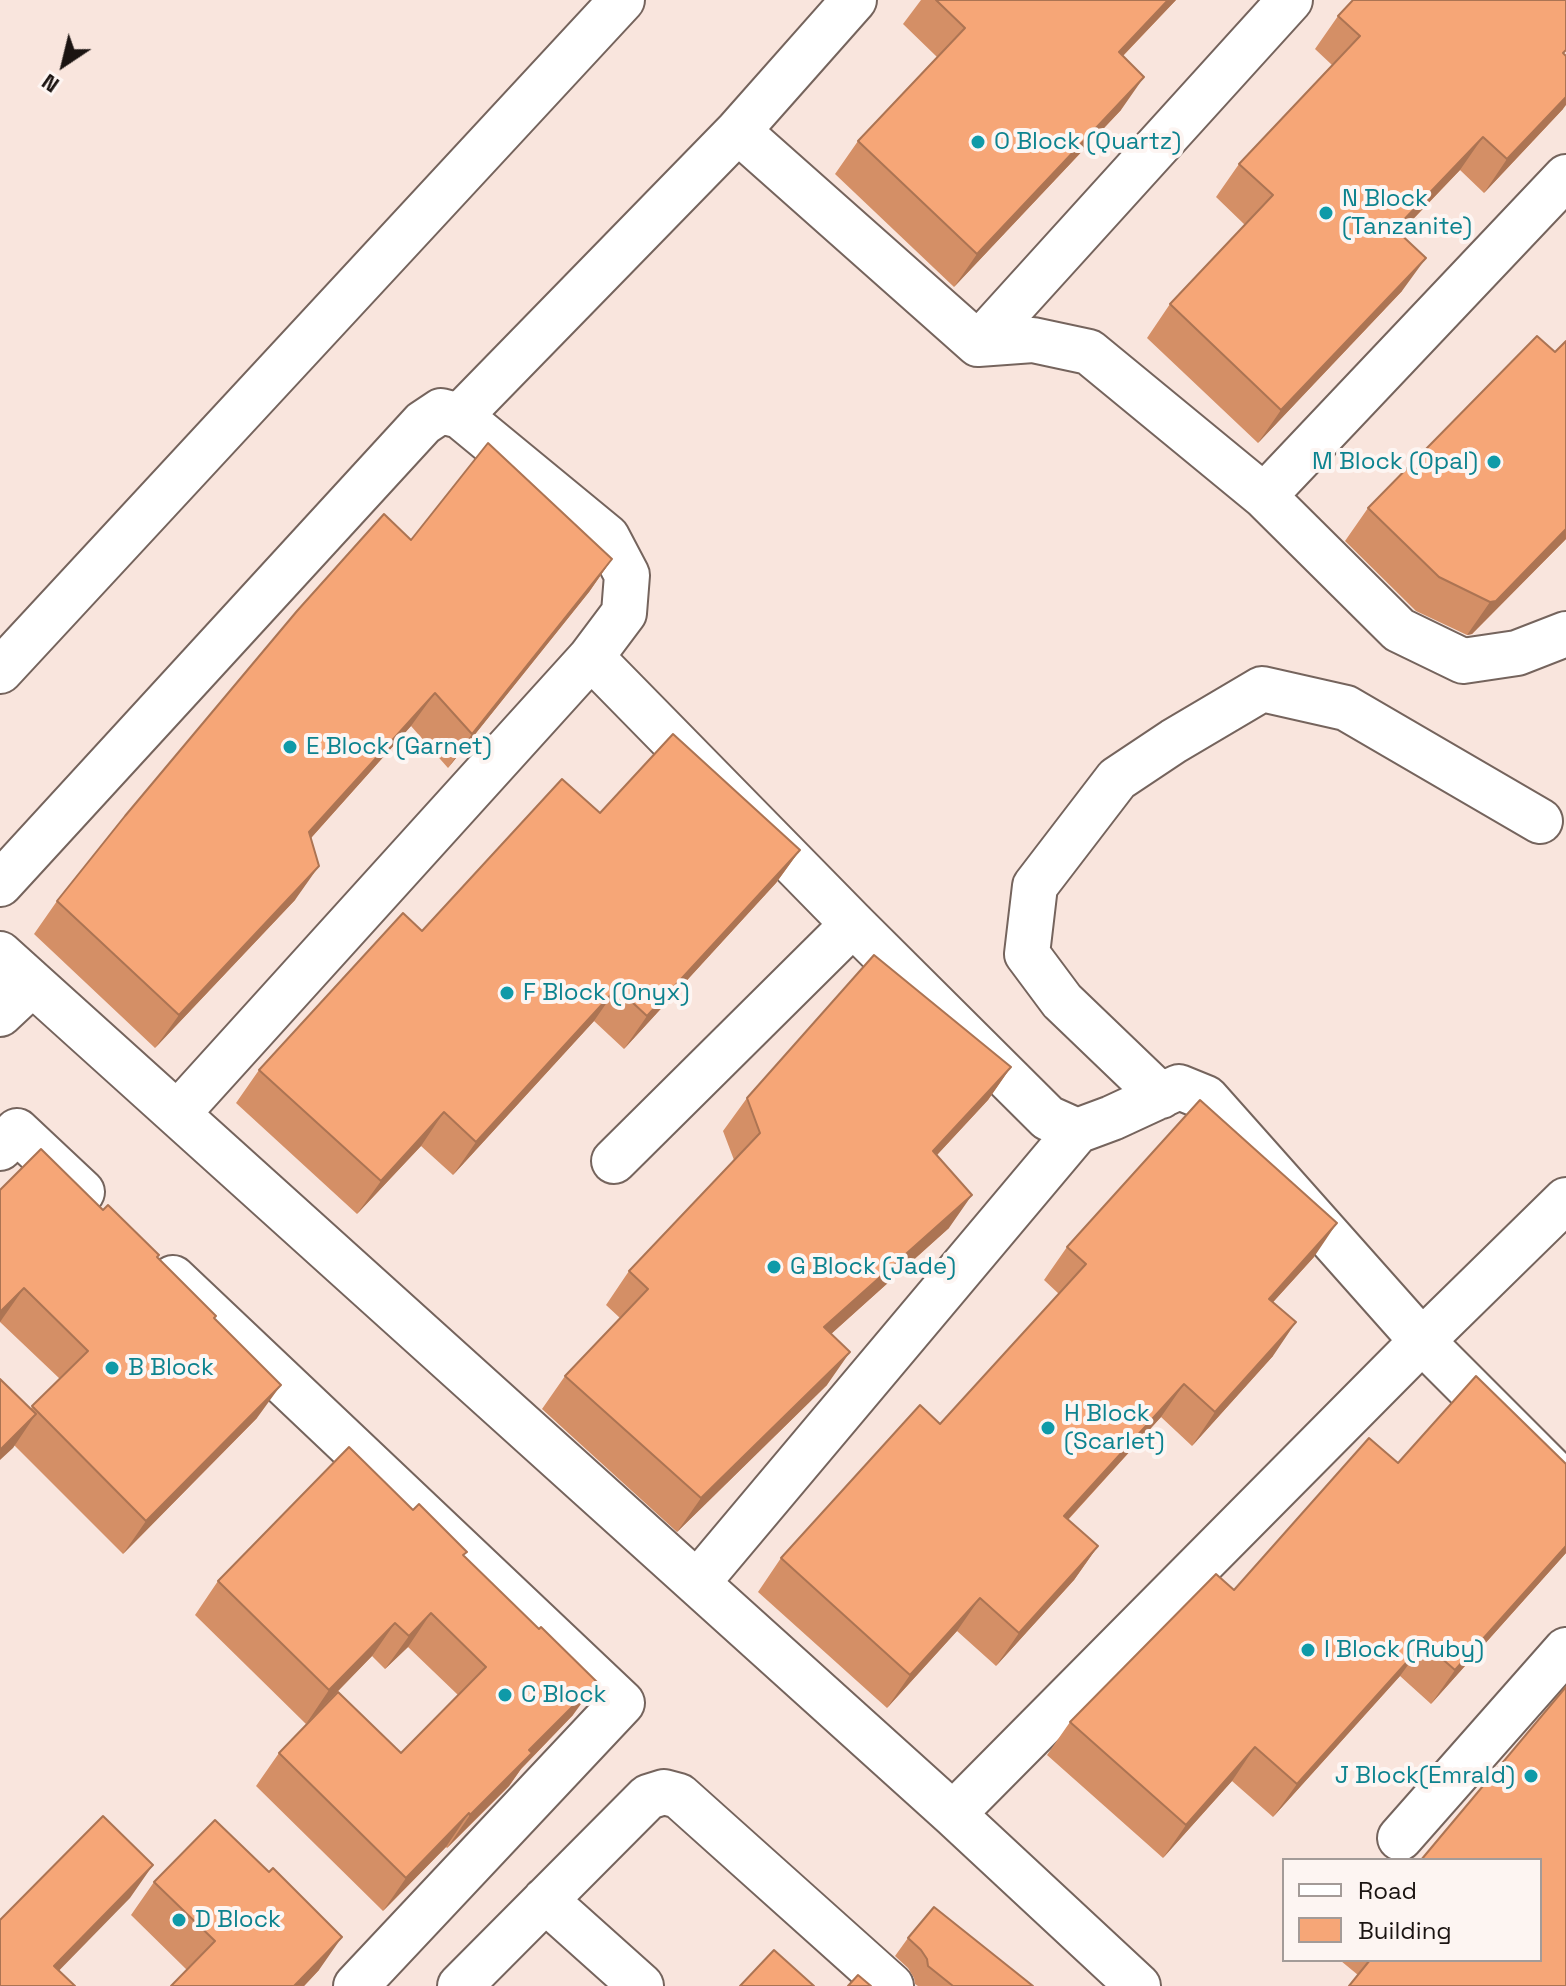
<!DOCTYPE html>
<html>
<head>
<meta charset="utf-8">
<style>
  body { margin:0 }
  #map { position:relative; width:1566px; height:1986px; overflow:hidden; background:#f9e5dd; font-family:"Space Grotesk",sans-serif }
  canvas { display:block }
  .legend { position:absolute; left:1282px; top:1858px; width:260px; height:104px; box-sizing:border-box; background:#fdf5f2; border:2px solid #a39b98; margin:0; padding:10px 14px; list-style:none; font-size:24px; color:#1b1412 }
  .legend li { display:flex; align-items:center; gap:16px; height:40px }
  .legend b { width:40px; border:2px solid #a39b98 }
  .north { position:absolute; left:24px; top:24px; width:80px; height:80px; -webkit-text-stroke:6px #fdf5f2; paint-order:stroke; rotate:215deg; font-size:22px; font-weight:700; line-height:32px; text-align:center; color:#1b1412 }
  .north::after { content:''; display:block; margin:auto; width:28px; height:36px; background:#1b1412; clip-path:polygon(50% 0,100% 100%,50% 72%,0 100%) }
</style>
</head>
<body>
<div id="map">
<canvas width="1566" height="1986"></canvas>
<ul class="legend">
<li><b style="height:10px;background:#fff"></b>Road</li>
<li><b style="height:22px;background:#f6a677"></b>Building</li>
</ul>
<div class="north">N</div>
</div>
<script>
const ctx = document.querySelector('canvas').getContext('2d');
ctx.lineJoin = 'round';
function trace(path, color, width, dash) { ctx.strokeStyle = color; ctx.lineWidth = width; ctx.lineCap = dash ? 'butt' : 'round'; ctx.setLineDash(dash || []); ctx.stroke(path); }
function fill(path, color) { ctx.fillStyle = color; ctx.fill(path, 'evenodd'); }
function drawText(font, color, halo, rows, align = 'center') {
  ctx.font = font + ' "Space Grotesk",sans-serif'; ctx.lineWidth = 8; ctx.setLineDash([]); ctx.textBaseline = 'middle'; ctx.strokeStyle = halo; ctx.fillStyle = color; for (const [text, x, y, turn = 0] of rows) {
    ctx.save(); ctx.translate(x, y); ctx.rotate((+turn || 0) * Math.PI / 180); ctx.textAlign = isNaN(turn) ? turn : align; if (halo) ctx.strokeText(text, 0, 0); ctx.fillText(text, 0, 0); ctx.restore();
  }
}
const street = new Path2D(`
  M738,131L978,344L1033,340L1089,352L1264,496L1399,630L1463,661L1517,653L1566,634
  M978,344L1290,0
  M460,416L738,131L854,0
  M1264,496L1566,177
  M0,671L622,0
  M0,884L423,423L441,411L460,416L607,537L627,575L624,613L591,657L853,924L1048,1118L1077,1131L1112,1118L1179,1087L1206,1098L1422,1341L1566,1485
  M0,954L953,1814L1138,1986
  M0,1014L32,984
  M1161,1096L1062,1001L1027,954L1035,886L1117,779L1174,741L1262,689L1346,708L1540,821
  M178,1113L591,657
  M0,1148L17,1131L82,1192
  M614,1161L853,924
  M173,1278L622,1703L356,1986
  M697,1583L1077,1131
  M953,1814L1422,1341L1566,1200
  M1400,1838L1566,1650
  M545,1900L641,1986
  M460,1986L648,1797L664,1792L679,1796L891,1986`);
trace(street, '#75645d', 48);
trace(street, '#fff', 44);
fill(new Path2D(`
  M921,0H1176L1123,56L1121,110L954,287L835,174L858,141L937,57L903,24Z
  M1338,16L1563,109L1484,193L1460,170L1400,233L1402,291L1258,443L1147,338L1170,304L1245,225L1216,197L1239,164L1332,65L1315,49Z
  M1566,341V539L1472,634L1467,635L1416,611L1345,541L1368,508L1555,352Z
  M411,540L612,559L589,592L448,768L411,726L311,838L295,900L155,1048L34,934L57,901Z
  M600,813L800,850L776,883L624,1049L594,1021L453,1175L421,1146L357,1214L236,1103L259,1070L422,931Z
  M1011,1067L988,1100L937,1155L949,1228L831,1334L827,1385L677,1532L542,1409L565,1376L620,1318L606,1305L629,1271L734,1160L723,1131L747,1098Z
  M0,1190L103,1210L157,1258L215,1319L257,1418L123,1554L14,1445L13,1448L30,1409L60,1379L0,1322Z
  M1067,1247L1314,1257L1273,1302V1356L1192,1446L1161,1417L1068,1520L1098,1546L1074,1580L996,1666L957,1631L887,1708L758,1592L781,1558L940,1424L1059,1294L1044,1280Z
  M1398,1463L1566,1464V1553L1431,1704L1400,1676L1273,1817L1232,1781L1163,1858L1047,1755L1070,1722L1234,1590Z
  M413,1510L464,1556L573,1715L521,1769L509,1786L447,1848L446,1847L383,1911L256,1786L279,1753H401L458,1695L408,1647L385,1669L372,1656L306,1724L195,1615L218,1581Z
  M154,1882L319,1970L304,1986H171L187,1970L131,1915Z
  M908,1938L1033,1986H918L915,1984L914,1978L908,1968L895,1956Z
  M1342,1960H1540L1566,1986L1358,1975L1341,1961Z`), '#d48f66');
fill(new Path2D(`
  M1168,0H1176L1095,85L1119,52Z
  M1144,77L1121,110L954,287L977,254Z
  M1566,97V105L1563,109L1484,193L1507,159Z
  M1483,137L1460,170L1372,262L1395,229Z
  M1426,258L1402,291L1258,443L1281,410Z
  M1566,529V539L1472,634L1467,635L1490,602Z
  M612,559L589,592L448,768L472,734Z
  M435,693L411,726L286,866L309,832Z
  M800,850L776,883L624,1049L647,1016Z
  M319,866L295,900L155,1048L179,1015Z
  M617,988L594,1021L453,1175L476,1142Z
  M1011,1067L988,1100L910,1184L933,1151Z
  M444,1112L421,1146L357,1214L381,1181Z
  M972,1195L949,1228L801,1361L824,1327Z
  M1337,1223L1314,1257L1246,1332L1269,1299Z
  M24,1288L0,1322V1312Z
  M1296,1322L1273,1356L1192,1446L1215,1412Z
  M850,1352L827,1385L677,1532L701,1498Z
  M1184,1384L1161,1417L1041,1549L1064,1516Z
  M281,1385L257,1418L123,1554L146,1521Z
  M36,1414L13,1448L0,1460V1450Z
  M1098,1546L1074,1580L996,1666L1019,1633Z
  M1566,1546V1553L1431,1704L1455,1670Z
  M980,1598L957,1631L887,1708L910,1675Z
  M431,1613L408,1647L385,1669L409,1636Z
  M395,1623L372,1656L306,1724L329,1690Z
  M1424,1643L1400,1676L1273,1817L1297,1784Z
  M597,1682L573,1715L521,1769L509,1786L447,1848L470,1815L529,1750Z
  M1255,1747L1232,1781L1163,1858L1186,1825Z
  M469,1813L446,1847L383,1911L406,1878Z
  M153,1865L130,1898L44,1986L54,1966Z
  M342,1937L319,1970L304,1986H294Z`), '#ac7453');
const building = new Path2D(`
  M936,0H1168L1119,52L1144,77L977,254L858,141L965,28Z
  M1353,0H1566V50L1563,53L1566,56V97L1507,159L1483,137L1395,229L1426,258L1281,410L1170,304L1273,195L1239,164L1360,36L1338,16Z
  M1537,336L1555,352L1566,341V529L1496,601L1490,602L1439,577L1368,508Z
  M488,443L612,559L472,734L435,693L309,832L319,866L179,1015L57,901L125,816L297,611L384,514L411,540Z
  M673,734L800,850L647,1016L617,988L476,1142L444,1112L381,1181L259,1070L403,913L422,931L562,779L600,813Z
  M874,955L1011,1067L933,1151L972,1195L824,1327L850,1352L701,1498L565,1376L648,1289L629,1271L760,1133L747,1098Z
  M1200,1100L1337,1223L1269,1299L1296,1322L1215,1412L1184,1384L1064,1516L1098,1546L1019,1633L980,1598L910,1675L781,1558L920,1405L940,1424L1086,1264L1067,1247Z
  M41,1149L103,1210L108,1205L159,1255L157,1257L216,1316L214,1318L281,1385L146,1521L32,1406L88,1351L24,1288L0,1312V1190Z
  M1476,1376L1566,1464V1546L1455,1670L1424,1643L1297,1784L1255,1747L1186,1825L1070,1722L1216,1574L1234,1590L1369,1438L1398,1463Z
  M0,1379L36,1414L0,1450Z
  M349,1447L413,1510L419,1504L467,1552L463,1555L539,1629L541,1627L597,1682L529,1750L532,1753L470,1815L469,1813L406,1878L279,1753L338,1692L401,1753L486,1667L431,1613L409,1636L395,1623L329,1690L218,1581Z
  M1566,1687V1986H1349L1370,1960H1540V1860H1421Z
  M103,1816L153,1865L54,1966L75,1986H0V1920Z
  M215,1820L269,1872L273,1868L342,1937L294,1986H171L215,1941L154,1882Z
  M934,1907L1033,1986H953L928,1966L927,1959L921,1950L908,1938Z
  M774,1950L814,1986H740Z
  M858,1975L871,1986H848Z`);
fill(building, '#f6a677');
trace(building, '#ac7453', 2);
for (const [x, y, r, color] of [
  [978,142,8,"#0f9aa8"],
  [1326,213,8,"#0f9aa8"],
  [1494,462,8,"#0f9aa8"],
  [290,747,8,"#0f9aa8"],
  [507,993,8,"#0f9aa8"],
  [774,1267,8,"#0f9aa8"],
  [112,1368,8,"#0f9aa8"],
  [1048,1428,8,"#0f9aa8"],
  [1308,1650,8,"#0f9aa8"],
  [505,1695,8,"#0f9aa8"],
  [1531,1776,8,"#0f9aa8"],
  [179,1920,8,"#0f9aa8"]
]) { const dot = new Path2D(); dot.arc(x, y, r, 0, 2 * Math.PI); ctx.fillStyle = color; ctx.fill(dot); trace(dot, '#fdf5f2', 3); }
drawText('24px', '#0d838f', '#fdf5f2', [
  ["O Block (Quartz)",994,142],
  ["N Block",1342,199],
  ["(Tanzanite)",1342,227],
  ["M Block (Opal)",1478,462,"right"],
  ["E Block (Garnet)",306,747],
  ["F Block (Onyx)",523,993],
  ["G Block (Jade)",790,1267],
  ["B Block",128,1368],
  ["H Block",1064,1414],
  ["(Scarlet)",1064,1442],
  ["I Block (Ruby)",1324,1650],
  ["C Block",521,1695],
  ["J Block(Emrald)",1515,1776,"right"],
  ["D Block",195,1920]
], 'left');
</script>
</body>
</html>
